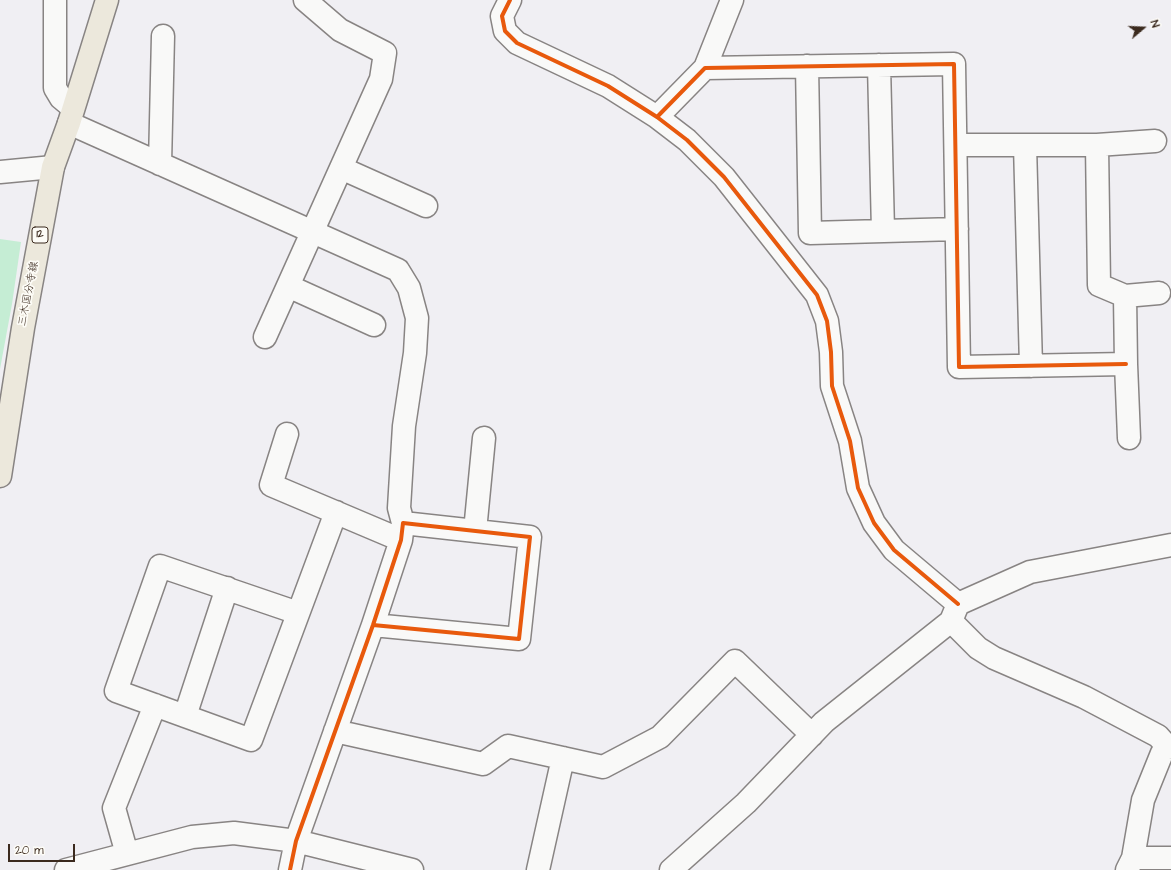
<!DOCTYPE html>
<html>
<head>
<meta charset="utf-8">
<style>
  body { margin:0 }
  #map { position:relative; width:1171px; height:870px; overflow:hidden; background:#f0eff3; font-family:"Architects Daughter",sans-serif }
  canvas { display:block }
  .north { position:absolute; left:1123px; top:8px; width:40px; height:40px; -webkit-text-stroke:3px #fdfcf7; paint-order:stroke; rotate:71deg; font-size:11px; font-weight:700; line-height:16px; text-align:center; color:#3b2a1e }
  .north::after { content:''; display:block; margin:auto; width:14px; height:18px; background:#3b2a1e; clip-path:polygon(50% 0,100% 100%,50% 72%,0 100%) }
  .scale { position:absolute; left:8px; top:844px; width:67px; height:18px; box-sizing:border-box; border:2px solid #3b2a1e; border-top:0; padding-left:5px; font-size:12px; line-height:14px; white-space:nowrap; color:#3b2a1e; -webkit-text-stroke:3px #fdfcf7; paint-order:stroke }
</style>
</head>
<body>
<div id="map">
<canvas width="1171" height="870"></canvas>
<div class="north">N</div>
<div class="scale">20 m</div>
</div>
<script>
const ctx = document.querySelector('canvas').getContext('2d');
ctx.lineJoin = 'round';
function fill(path, color) { ctx.fillStyle = color; ctx.fill(path, 'evenodd'); }
function trace(path, color, width, dash) { ctx.strokeStyle = color; ctx.lineWidth = width; ctx.lineCap = dash ? 'butt' : 'round'; ctx.setLineDash(dash || []); ctx.stroke(path); }
function drawText(font, color, halo, rows, align = 'center') {
  ctx.font = font + ' "Architects Daughter","Klee One",sans-serif'; ctx.lineWidth = 3.5; ctx.setLineDash([]); ctx.textBaseline = 'middle'; ctx.strokeStyle = halo; ctx.fillStyle = color; for (const [text, x, y, turn = 0] of rows) {
    ctx.save(); ctx.translate(x, y); ctx.rotate((+turn || 0) * Math.PI / 180); ctx.textAlign = isNaN(turn) ? turn : align; if (halo) ctx.strokeText(text, 0, 0); ctx.fillText(text, 0, 0); ctx.restore();
  }
}
fill(new Path2D(`
  M0,239L21,242L12,304L0,369Z`), '#c5edd4');
const minor = new Path2D(`
  M55,0V88L61,98L73,108
  M510,0L502,16L505,31L517,43L608,86L657,117L687,140L724,177L817,295L827,321L831,352L832,386L850,441L858,488L874,523L894,550L958,604
  M879,65L883,231
  M807,66L810,233L957,229
  M705,68L732,0
  M657,117L705,68L954,64L959,367L1126,364
  M69,123L398,270L409,288L417,318L415,353L404,426L399,508L403,523
  M956,145H1097L1155,141
  M1025,145L1031,366
  M1097,145L1099,285L1125,296L1159,293
  M160,164L163,36
  M341,168L426,206
  M0,172L53,167
  M288,286L374,325
  M1125,296L1126,364L1129,438
  M265,337L381,79L385,53L340,30L305,0
  M287,434L271,485L401,540
  M475,531L484,438
  M298,613L160,566L116,691L251,740L336,512
  M951,621L978,648L994,658L1084,697L1158,736L1169,748
  M185,716L227,588
  M335,731L483,764L508,746L603,767L660,737L735,661L812,735
  M127,854L114,808L155,705
  M1133,858H1171
  M66,870L192,837L234,833L296,841L412,870
  M290,870L296,841L373,625L401,540L403,523L530,537L519,639L373,625
  M538,870L563,758
  M671,870L746,803L824,722L951,621L958,604L1030,572L1171,545
  M1127,870L1133,858L1143,800L1162,753L1171,746`);
const primary = new Path2D(`
  M0,476L23,328L53,167L69,123L107,0`);
trace(minor, '#888483', 25);
trace(primary, '#888483', 25);
trace(minor, '#f9f9f8', 22);
trace(primary, '#ece8dc', 22);
trace(new Path2D(`
  M510,0L502,16L505,31L517,43L608,86L657,117L687,140L724,177L817,295L827,321L831,352L832,386L850,441L858,488L874,523L894,550L958,604
  M657,117L705,68L954,64L959,367L1126,364
  M290,870L296,841L373,625L401,540L403,523L530,537L519,639L373,625`), '#e8590c', 4);
for (const [x, y, w] of [
  [40,235,16]
]) { const box = new Path2D(); box.roundRect(x - w / 2, y - 8, w, 16, 3); ctx.fillStyle = '#fdfcf7'; ctx.fill(box); trace(box, '#3b2a1e', 1); }
drawText('bold 10px', '#3b2a1e', null, [
  ["12",40,235]
]);
drawText('11px', '#3b2a1e', '#fdfcf7', [
  ["三木国分寺線",29,294,-79]
]);
</script>
</body>
</html>
